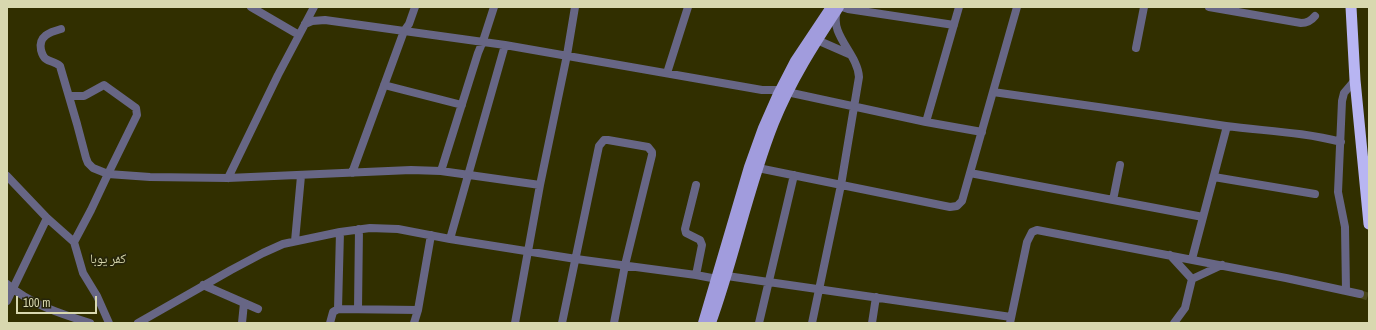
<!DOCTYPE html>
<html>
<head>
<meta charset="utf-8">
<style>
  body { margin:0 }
  #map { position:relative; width:1376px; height:330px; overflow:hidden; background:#312f00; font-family:"Archivo Narrow",sans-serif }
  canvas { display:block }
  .frame { position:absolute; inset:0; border:8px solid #d8d8af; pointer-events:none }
  .scale { position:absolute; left:16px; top:296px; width:81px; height:18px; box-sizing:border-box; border:2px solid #d8d8af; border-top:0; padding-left:5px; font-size:12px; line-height:14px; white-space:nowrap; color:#d8d8af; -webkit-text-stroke:3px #262509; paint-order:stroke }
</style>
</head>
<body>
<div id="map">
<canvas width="1376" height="330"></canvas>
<div class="frame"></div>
<div class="scale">100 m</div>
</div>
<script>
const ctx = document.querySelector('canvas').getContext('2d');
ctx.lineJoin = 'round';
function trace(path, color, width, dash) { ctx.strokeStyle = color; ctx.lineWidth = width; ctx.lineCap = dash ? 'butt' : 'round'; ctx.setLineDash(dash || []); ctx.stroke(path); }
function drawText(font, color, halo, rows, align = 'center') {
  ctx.font = font + ' "Archivo Narrow","Noto Naskh Arabic",sans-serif'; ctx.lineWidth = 3.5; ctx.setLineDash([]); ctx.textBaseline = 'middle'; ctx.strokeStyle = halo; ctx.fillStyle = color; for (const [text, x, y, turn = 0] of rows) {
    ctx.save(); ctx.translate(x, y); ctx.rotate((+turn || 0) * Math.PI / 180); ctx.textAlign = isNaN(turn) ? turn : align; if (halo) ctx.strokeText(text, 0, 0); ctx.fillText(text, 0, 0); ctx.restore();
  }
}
trace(new Path2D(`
  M1360,294L1369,297`), '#4a481a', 8, [8, 4]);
trace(new Path2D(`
  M251,7L299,35
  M842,7L848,9L954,25
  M1209,7L1301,23C1307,23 1311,21 1315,16
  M305,24L312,21L325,20L505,45L762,90H780
  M61,29C50,32 38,36 41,50C42,54 43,57 46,59C50,62 56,62 60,66L77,124L86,158L88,163L93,168L108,174L150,177L228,178L411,170L441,171L540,185
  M817,40L849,54
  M1136,48L1144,7
  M667,73L688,7
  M384,85L462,105
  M787,92L926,122L982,132
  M993,92C1071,103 1148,114 1226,126C1264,131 1303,132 1341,142
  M70,96H84L104,85L136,108L137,115L108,174L91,210L74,242
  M926,122L959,7
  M758,168L950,207L957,206L962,201L1017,7
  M441,171L478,53L483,41L494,7
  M352,173L404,31L409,24L415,7
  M970,173L1203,217
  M7,176L47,218L74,242L83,273L97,296L109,323
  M1214,177L1315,194
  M228,178L278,75L314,7
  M696,185L685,229L686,233L700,240L702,245L696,275
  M1113,200L1120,165
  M450,239L505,45
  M295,241L301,176
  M1170,255L1192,279L1185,308L1174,323
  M1192,259L1227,126
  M727,276L1011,317
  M1192,279L1222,265
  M7,284C30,304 61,314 90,323
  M203,285L258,309
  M1346,291L1345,227L1338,192L1342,101L1344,93L1355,80
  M7,301L47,218
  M338,309L340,232
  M358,309L359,229
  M138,323L231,270L263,253L283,244L340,232L370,228L398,229L450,239L576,259L696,275L717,279
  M242,323L244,303
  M330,323L333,312L338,309L418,310
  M414,323L418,310L431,235
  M515,323L540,185L567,55L575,7
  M562,323L599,146L604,140H608L648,147L652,152V155L625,265L614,323
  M759,323L794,175
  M812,323L841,185L859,77C858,54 829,35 837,11
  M872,323L876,297
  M1010,323L1027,242L1032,232L1037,230L1286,278L1360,294`), '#676685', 8);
trace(new Path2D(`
  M703,323L749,167L763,128L778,94L795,61L831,7
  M711,323C735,257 748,188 774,123C791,81 814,45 839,7`), '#a19cdd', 10);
trace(new Path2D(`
  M1351,7L1355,80L1369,224`), '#b8b5f2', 11);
drawText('13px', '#d8d8af', '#262509', [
  ["كفر يوبا",108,260]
]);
</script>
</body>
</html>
